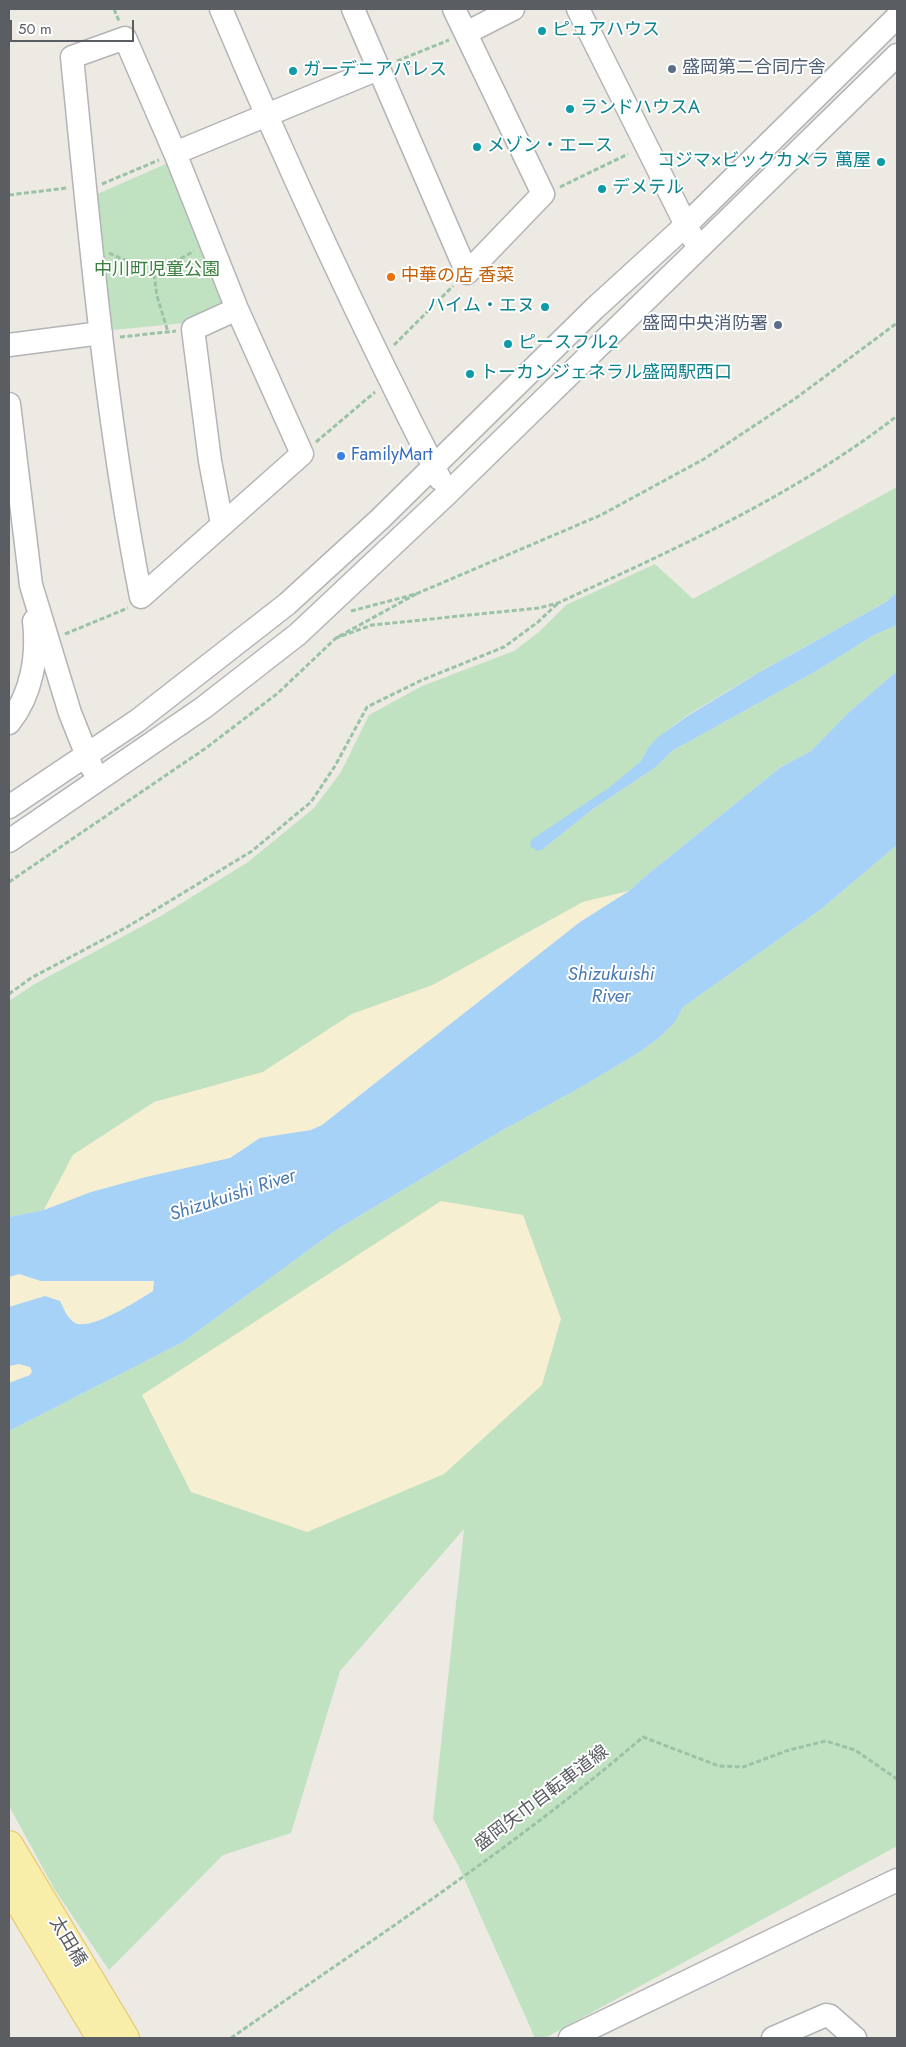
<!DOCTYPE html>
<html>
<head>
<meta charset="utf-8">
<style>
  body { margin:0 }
  #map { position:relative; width:906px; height:2047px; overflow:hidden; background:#eceae2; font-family:Jost,sans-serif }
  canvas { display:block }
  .frame { position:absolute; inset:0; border:10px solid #5a5d62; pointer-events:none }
  .scale { position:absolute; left:10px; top:20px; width:124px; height:22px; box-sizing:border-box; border:2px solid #5a5d62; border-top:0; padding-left:6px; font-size:15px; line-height:18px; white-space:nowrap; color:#5a5d62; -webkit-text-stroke:4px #fff; paint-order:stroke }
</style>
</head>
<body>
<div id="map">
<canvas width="906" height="2047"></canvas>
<div class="frame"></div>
<div class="scale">50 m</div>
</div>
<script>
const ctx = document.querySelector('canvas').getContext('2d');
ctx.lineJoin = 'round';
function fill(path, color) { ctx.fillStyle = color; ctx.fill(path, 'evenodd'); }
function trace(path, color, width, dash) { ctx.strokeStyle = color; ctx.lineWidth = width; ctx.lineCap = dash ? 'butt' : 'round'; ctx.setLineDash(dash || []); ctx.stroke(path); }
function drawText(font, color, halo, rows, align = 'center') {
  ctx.font = font + ' Jost,"Noto Sans JP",sans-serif'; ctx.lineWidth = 4; ctx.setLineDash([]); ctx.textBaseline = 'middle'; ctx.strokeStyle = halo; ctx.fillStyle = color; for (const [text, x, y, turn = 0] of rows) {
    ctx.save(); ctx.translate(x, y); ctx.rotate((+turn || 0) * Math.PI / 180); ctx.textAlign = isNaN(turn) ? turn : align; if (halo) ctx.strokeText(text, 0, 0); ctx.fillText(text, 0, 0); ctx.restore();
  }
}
fill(new Path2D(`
  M168,163L225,298L222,306L185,323L112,330L95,195Z
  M897,487V592L886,602C834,631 781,659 729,690C697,710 659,728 641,761L543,849L593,809L656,767L672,751L818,670L874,635L897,625V671L847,714L811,751L781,767L648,874L629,891L583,902L433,985L352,1014L263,1072L154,1102L73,1155L44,1210L9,1217V1001L33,985L161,916L248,862L314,808L341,772L369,715L422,686L514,651L539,632L566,605L655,564L693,599Z
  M897,845V1846L545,2038H535L458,1865L433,1819L464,1529L340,1671L291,1833L223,1855L109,1970L55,1890L9,1806V1431L183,1342L336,1230L501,1131L583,1086L638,1053L659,1038L675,1022L683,1007L820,910Z`), '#c0e2c1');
fill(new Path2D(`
  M629,891L580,922L322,1125L311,1130L260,1138L230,1158L91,1192L44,1210L73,1155L155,1102L263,1072L352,1014L433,985L583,902Z
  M441,1201L523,1215L561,1319L542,1385L444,1474L307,1532L191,1492L142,1395Z
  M19,1274L41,1281H154L153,1291C139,1300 91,1332 75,1323C67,1318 64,1309 60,1301L45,1296L9,1307V1277Z
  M19,1364L30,1367L32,1371L30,1375L9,1383V1366Z`), '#f7efd2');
fill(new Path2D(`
  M897,592V625L874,635L818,670L672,751L656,767L593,809L543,849L537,851L530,846L531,840L610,787L641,761L648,748L658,737L686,717L758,673L886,602Z
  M897,671V845L820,910L683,1007L675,1022L659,1038L638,1053L583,1086L501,1131L336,1230L183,1342L9,1431V1383L30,1375L32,1371L30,1367L19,1364L9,1366V1307L45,1296L60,1301C64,1309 67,1318 75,1323C91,1331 139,1300 153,1291L154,1281H41L19,1274L9,1277V1217L44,1210L91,1192L146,1177L230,1158L260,1138L311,1130L322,1125L580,922L629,891L648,874L781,767L811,751L847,714Z`), '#a6d2f8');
const minor = new Path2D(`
  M221,9C288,168 361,325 440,479
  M353,9L467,273L543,194L454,9
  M578,9L692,237
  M466,33L513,9
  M125,38L175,153L237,309L302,454L141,597C106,419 90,238 72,57Z
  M175,153L378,69
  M9,345L101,333
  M9,404L31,585L70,713L92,768
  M222,524L210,461L193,329L237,309
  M9,723C32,694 38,656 34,621
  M9,807L137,721L287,604L380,519L595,308L686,225L897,17
  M9,841L203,708L298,634L447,494L897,55
  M570,2038L897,1880
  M773,2038L826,2015L830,2016L855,2038`);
const major = new Path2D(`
  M9,1845L125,2038
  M9,1885L101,2038`);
trace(minor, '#b2b4b8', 25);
trace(major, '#e6c461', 30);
trace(new Path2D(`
  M114,9L119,21
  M397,61L449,40
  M102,184L159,160
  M560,187L628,154
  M9,195L67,188
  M109,253L125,260L143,263
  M166,262L180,259L194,251
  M154,274L157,296L168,332
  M120,337L176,331
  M394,345L453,286
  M316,442L375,392
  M416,594L336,638L372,625L539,608L558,603C677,548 792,497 897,416
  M351,611L416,594L601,515L704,459L796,398L897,323
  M65,634L128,608
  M9,882L206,748L278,693L336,638
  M9,994L31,978L127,927L252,851L311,802L335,766L367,707L422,680L504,647L538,622L557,604
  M231,2038C370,1941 514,1848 643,1737L719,1766L743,1767L789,1750L826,1741L855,1750L897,1779`), '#9ac2a6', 3, [5, 2.5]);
trace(minor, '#fff', 22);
trace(major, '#f8eeaa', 28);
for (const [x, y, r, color] of [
  [542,31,5,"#0f9aa8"],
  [672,69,5,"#5c6f8a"],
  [293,71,5,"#0f9aa8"],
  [570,109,5,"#0f9aa8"],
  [477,147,5,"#0f9aa8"],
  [881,162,5,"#0f9aa8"],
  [602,189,5,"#0f9aa8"],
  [391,277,5,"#e8710a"],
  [545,307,5,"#0f9aa8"],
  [778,325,5,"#5c6f8a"],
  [508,344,5,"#0f9aa8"],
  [470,374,5,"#0f9aa8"],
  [341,456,5,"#3f7fe0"]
]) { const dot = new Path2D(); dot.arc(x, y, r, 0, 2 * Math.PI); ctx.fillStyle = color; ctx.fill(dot); trace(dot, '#fff', 2); }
drawText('18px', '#0d838f', '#fff', [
  ["ピュアハウス",552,31],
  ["ガーデニアパレス",303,71],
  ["ランドハウスA",580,109],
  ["メゾン・エース",487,147],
  ["コジマ×ビックカメラ 萬屋",871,162,"right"],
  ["デメテル",612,189],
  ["ハイム・エヌ",535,307,"right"],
  ["ピースフル２",518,344],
  ["トーカンジェネラル盛岡駅西口",480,374]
], 'left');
drawText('18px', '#4e5e75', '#fff', [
  ["盛岡第二合同庁舎",682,69],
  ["盛岡中央消防署",768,325,"right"]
], 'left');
drawText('18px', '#3b8040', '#fff', [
  ["中川町児童公園",157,271]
]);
drawText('18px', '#c56008', '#fff', [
  ["中華の店 香菜",401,277]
], 'left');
drawText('18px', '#366cbe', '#fff', [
  ["FamilyMart",351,456]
], 'left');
drawText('18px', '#5a5d62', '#fff', [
  ["盛岡矢巾自転車道線",542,1799,-37],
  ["太田橋",67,1942,59]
]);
drawText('italic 19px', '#4879b1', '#fff', [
  ["Shizukuishi",611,975],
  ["River",611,997],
  ["Shizukuishi River",233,1196,-18]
]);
</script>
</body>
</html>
